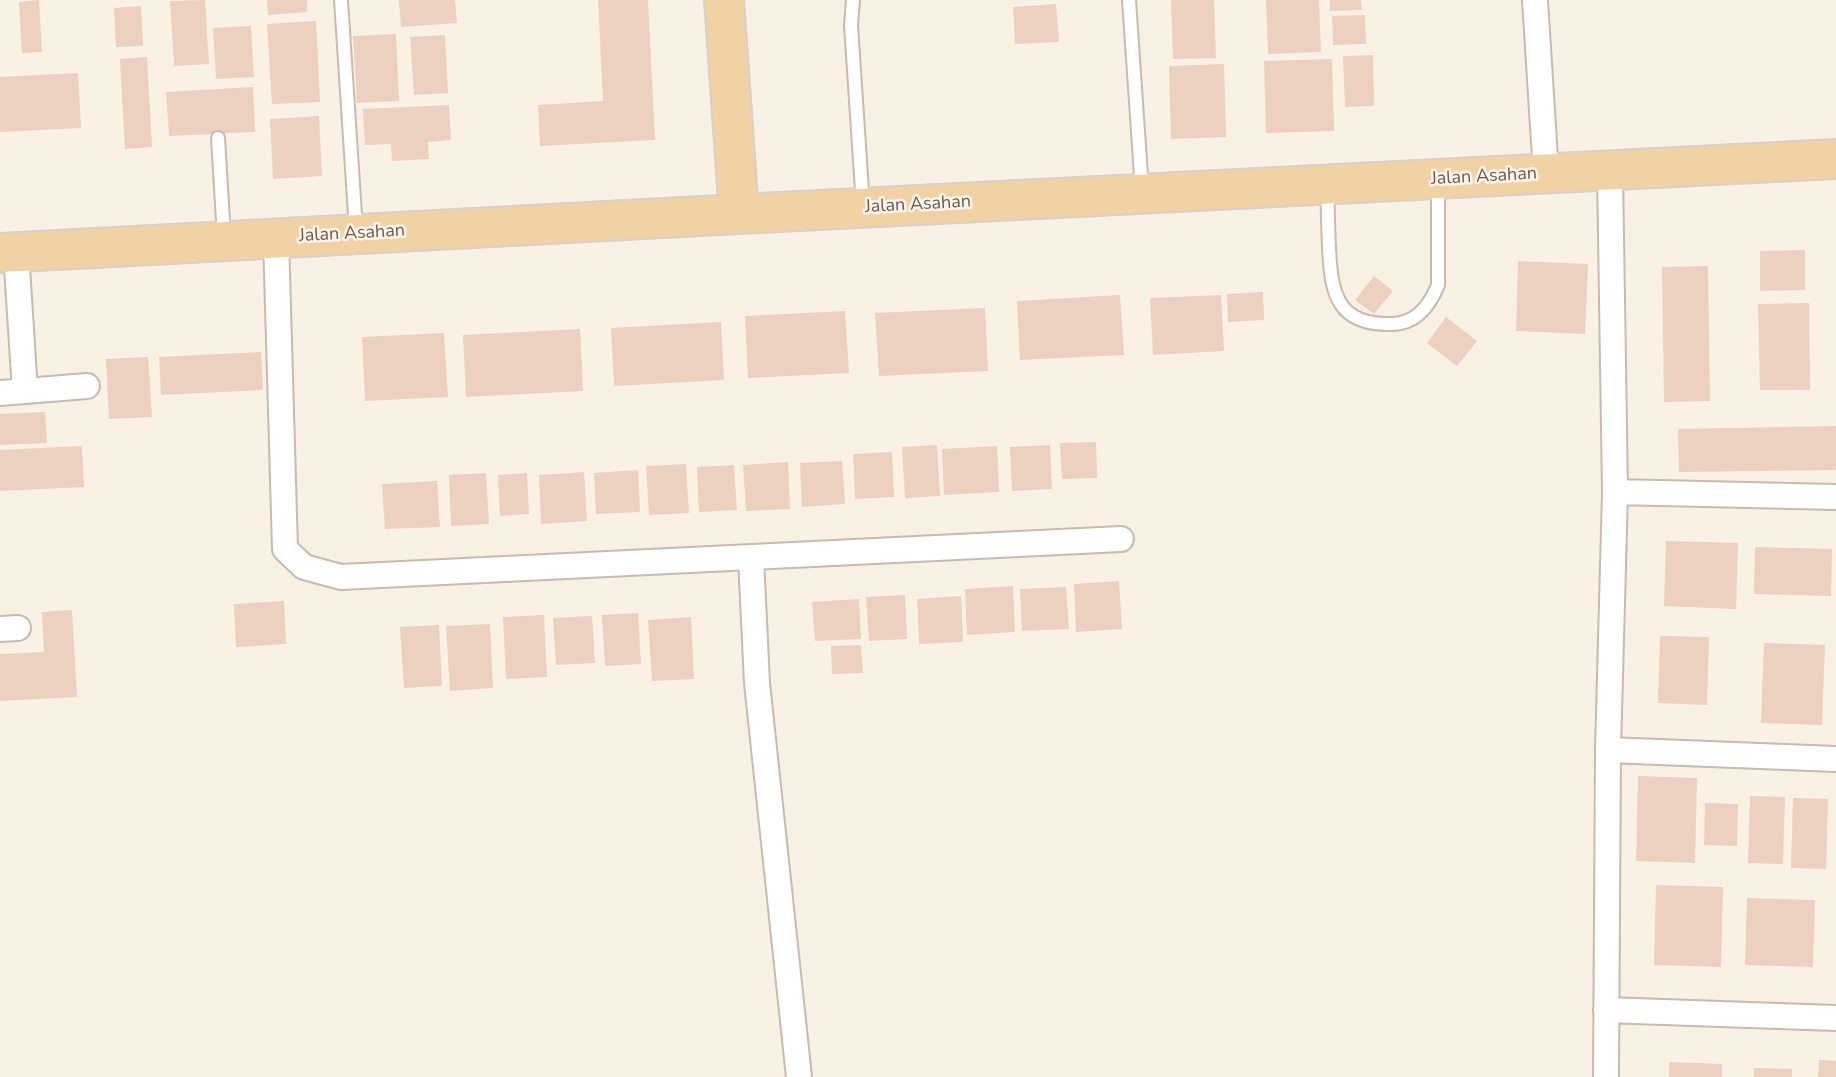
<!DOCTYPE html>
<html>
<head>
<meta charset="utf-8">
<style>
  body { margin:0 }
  canvas { display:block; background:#faf1e5 }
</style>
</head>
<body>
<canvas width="1836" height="1077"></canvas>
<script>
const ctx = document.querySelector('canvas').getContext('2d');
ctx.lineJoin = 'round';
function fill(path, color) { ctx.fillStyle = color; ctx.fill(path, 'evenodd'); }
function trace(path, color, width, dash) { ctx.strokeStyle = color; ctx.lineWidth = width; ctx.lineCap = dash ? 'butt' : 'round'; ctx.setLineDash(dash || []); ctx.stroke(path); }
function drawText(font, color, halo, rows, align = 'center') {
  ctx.font = font + ' "Nunito Sans",sans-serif'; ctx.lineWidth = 5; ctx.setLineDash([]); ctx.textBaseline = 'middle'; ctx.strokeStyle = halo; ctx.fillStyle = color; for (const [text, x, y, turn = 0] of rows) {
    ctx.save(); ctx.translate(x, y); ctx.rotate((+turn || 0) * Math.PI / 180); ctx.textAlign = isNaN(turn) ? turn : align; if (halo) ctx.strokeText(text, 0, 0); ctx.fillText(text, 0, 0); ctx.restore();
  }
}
fill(new Path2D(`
  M39,0L42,52L22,53L19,2Z
  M205,0L209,64L174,66L170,1Z
  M267,0H307V12L268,15Z
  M399,0H455L457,23L401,27Z
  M598,0H648L655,140L540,146L538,105L603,101Z
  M1171,0H1214L1216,58L1173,59Z
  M1266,0H1319L1321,52L1268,54Z
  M1330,0H1361L1362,10L1330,11Z
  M1056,4L1059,42L1015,44L1013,7Z
  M141,6L143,46L116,47L114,8Z
  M1365,15L1366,44L1333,45L1332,16Z
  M316,21L320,102L272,104L267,24Z
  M251,26L254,77L216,79L213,28Z
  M396,34L399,101L357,103L353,36Z
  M445,35L448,93L414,95L410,37Z
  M1373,55L1374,106L1345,107L1343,56Z
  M147,57L152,147L125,149L120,59Z
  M1332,59L1334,131L1266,133L1264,61Z
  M1224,64L1226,137L1171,139L1169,66Z
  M78,73L81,128L0,132V77Z
  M253,87L255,132L169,136L166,92Z
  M449,105L451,140L428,142L429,159L392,161L391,144L365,145L363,109Z
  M319,116L322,176L273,179L270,119Z
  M1805,250V290L1760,291V251Z
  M1518,261L1588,264L1585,334L1516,331Z
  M1708,266L1710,401L1664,402L1662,267Z
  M1374,276L1393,291L1374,314L1355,300Z
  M1263,292L1264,320L1228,322L1227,294Z
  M1120,295L1124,355L1020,360L1017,301Z
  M1221,295L1224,351L1153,355L1150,298Z
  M1809,303L1810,390H1760L1758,304Z
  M985,308L988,371L879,376L875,313Z
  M845,311L849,373L748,378L745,316Z
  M1446,317L1477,341L1457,366L1427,343Z
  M721,322L724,380L614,386L611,328Z
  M580,329L583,391L466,397L463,335Z
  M444,333L448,397L365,401L362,337Z
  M261,352L263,390L161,395L159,357Z
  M148,357L152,417L109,419L106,359Z
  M45,412L47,443L0,445V414Z
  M1836,426V470L1679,472L1678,429Z
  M1096,442L1097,478L1062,479L1060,443Z
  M937,445L940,496L905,498L902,447Z
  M1050,445L1052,489L1012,491L1010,447Z
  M82,446L84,487L0,491V450Z
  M997,446L999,492L944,495L942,449Z
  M892,452L894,497L855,499L853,454Z
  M842,461L845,504L802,507L800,463Z
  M788,462L790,509L746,511L743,465Z
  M686,464L689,513L649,515L646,466Z
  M734,465L737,510L699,512L697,467Z
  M638,470L640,512L596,514L594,473Z
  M584,472L587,521L541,524L539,475Z
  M486,473L489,524L451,526L449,475Z
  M527,473L529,514L500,516L498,475Z
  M437,481L440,527L385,529L382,484Z
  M1666,541L1738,543L1736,609L1664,606Z
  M1755,547L1832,549L1831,596L1754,594Z
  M1119,581L1122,629L1076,632L1074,584Z
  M1013,586L1015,632L967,635L965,589Z
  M1066,587L1069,629L1022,631L1020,589Z
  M905,595L907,639L869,641L866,597Z
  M961,596L963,642L919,644L917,599Z
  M859,599L861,639L815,641L812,602Z
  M284,601L286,644L236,647L234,604Z
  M72,610L77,697L0,701V654L44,652L42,612Z
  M638,613L641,664L605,666L602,615Z
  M544,615L547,677L506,679L503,617Z
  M592,616L595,663L556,665L553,618Z
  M691,617L694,679L652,681L648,620Z
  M490,624L493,688L450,691L446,626Z
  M439,625L442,686L404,688L400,627Z
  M1660,636L1709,637L1707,705L1658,703Z
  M1764,643L1825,645L1822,725L1761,723Z
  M861,645L863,673L832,674L831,646Z
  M1638,776L1697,778L1695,863L1636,861Z
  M1750,796L1785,797L1783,864L1748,863Z
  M1793,798L1828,799L1826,869L1791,868Z
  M1705,803L1738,804L1737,846L1704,845Z
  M1656,885L1723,887L1721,967L1654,965Z
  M1747,898L1815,900L1813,967L1745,965Z
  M1819,1060L1836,1061V1077H1818Z
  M1669,1062L1722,1064V1077H1669Z
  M1754,1068L1792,1069V1077H1754Z`), '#ecd0c0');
const lane = new Path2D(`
  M341,0L356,230
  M853,0L851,25L863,206
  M1129,0L1142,190
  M218,138L224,237
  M1327,188C1328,208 1328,227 1329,247C1331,294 1337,326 1393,324C1417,323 1430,305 1438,285V184`);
const street = new Path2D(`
  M1535,0L1546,174
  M276,238L285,549L304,567L341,577L1121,539
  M16,252L25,391
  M0,393L87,386
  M1615,492L1836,497
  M751,558L757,683L799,1077
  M0,629L18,628
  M1608,750L1836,759
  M1606,1010L1836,1018
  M1606,1077L1608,750L1615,492L1610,171`);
const primary = new Path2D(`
  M724,0L739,214
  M0,253L739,214L1836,159`);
trace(lane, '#cab9ad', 16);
trace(street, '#cab9ad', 28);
trace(primary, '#d7d0cd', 42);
trace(lane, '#fff', 12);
trace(street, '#fff', 24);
trace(primary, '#f1d2a4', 38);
drawText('18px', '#70584d', '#fdf5eb', [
  ["Jalan Asahan",1484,177,-3],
  ["Jalan Asahan",918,205,-3],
  ["Jalan Asahan",352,234,-3]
]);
</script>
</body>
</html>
